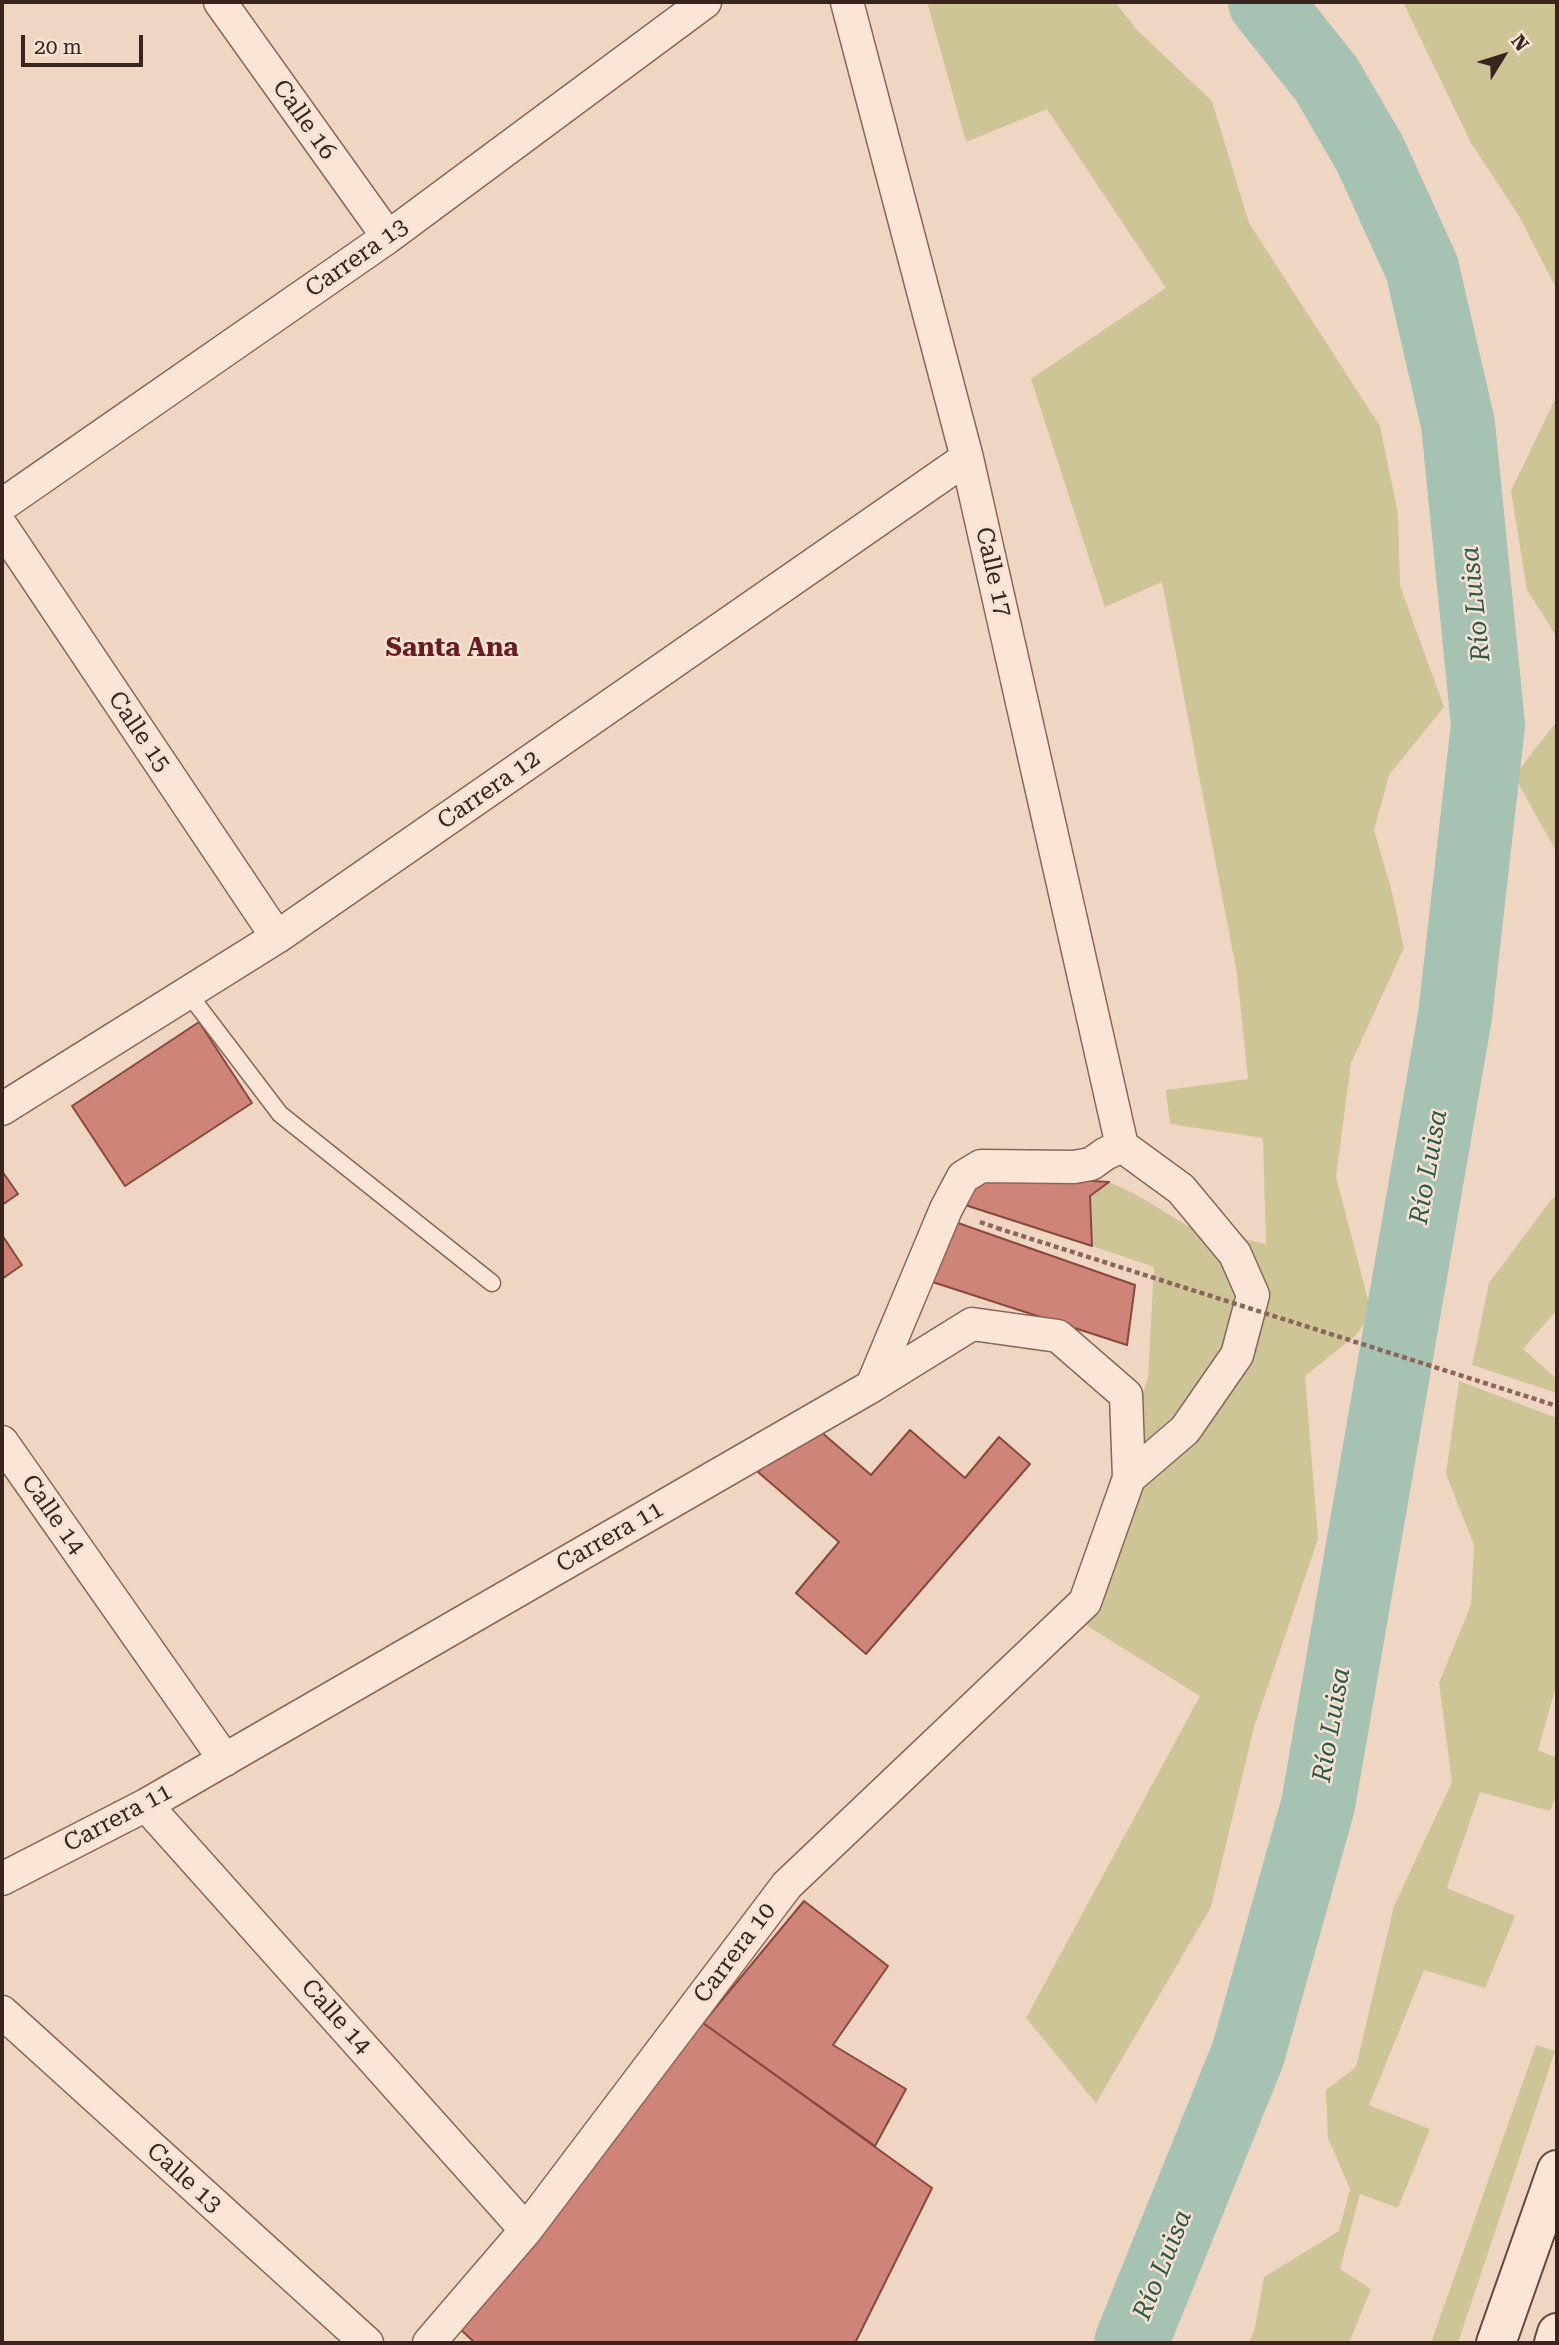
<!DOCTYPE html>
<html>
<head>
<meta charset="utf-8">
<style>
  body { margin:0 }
  #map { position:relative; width:1559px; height:2345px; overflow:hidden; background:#efd6c3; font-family:"Roboto Serif",serif }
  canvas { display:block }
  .frame { position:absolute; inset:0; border:4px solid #39241e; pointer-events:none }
  .north { position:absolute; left:1468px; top:21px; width:70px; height:70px; -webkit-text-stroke:5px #f6e2d2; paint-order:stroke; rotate:52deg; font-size:19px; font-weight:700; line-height:28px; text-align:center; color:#39241e }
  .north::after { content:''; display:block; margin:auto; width:24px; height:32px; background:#39241e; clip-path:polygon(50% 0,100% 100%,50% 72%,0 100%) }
  .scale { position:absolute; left:21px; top:35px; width:122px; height:32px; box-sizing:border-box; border:4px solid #39241e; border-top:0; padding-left:9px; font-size:21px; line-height:24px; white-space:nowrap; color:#39241e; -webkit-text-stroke:5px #f6e2d2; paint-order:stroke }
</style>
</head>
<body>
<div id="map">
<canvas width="1559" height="2345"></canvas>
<div class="frame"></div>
<div class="north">N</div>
<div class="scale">20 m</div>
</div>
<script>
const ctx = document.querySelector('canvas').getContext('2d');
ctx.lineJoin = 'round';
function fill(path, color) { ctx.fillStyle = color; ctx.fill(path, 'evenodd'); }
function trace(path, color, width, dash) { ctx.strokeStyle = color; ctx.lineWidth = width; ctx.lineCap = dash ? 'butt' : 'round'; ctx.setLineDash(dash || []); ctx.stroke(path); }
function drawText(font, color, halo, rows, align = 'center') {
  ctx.font = font + ' "Roboto Serif",serif'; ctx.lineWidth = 5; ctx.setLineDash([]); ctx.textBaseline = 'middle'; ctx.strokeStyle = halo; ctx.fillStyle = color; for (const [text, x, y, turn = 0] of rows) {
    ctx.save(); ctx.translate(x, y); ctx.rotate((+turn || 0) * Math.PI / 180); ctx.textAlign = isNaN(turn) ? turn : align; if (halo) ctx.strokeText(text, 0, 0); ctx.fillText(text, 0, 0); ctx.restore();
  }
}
fill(new Path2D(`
  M927,2H1115L1137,30L1212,101L1249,223L1380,426L1398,514L1400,586L1444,707L1389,775L1374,830L1392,892L1404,948L1351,1063L1336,1177L1372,1315L1355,1336L1305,1376L1318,1539L1254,1727L1211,1907L1096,2103L1026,2018L1200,1696L1068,1614L1148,1378L1154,1267L1092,1246L1090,1196L1109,1182L1135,1194L1188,1226L1266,1244L1263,1138L1170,1124L1166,1090L1248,1079L1237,974L1162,582L1105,607L1031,379L1166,288L1047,109L966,142Z
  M1403,2H1557V290L1519,216L1471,143Z
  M1557,395V637L1527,590L1511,491Z
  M1557,721V864L1555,849L1514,776Z
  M1557,1195V1310L1523,1349L1557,1379V1393L1472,1365L1489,1283L1551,1200Z
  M1459,1381L1557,1418V1683L1538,1750L1557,1758V1794L1550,1811L1480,1792L1447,1888L1515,1916L1485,1988L1424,1970L1369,2105L1430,2129L1398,2208L1360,2194L1340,2269L1371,2289L1349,2343H1249L1255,2328L1264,2277L1339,2231L1350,2189L1328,2138L1326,2090L1356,2067L1394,1906L1452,1782L1439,1683L1471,1605L1474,1545L1446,1474Z
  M1536,2045L1555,2051L1458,2343H1431Z`), '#cdc596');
trace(new Path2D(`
  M1131,2343L1248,2054L1318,1805L1455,1016L1488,725L1458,424L1422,268L1370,154L1327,80L1265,2`), '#a5c2b2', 74);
const building = new Path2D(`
  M199,1022L252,1103L125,1186L72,1106Z
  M2,1171L18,1194L2,1205Z
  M975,1174L1109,1182L1090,1196L1092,1246L962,1204Z
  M938,1216L1135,1285L1127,1345L914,1276Z
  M2,1235L22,1265L2,1279Z
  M805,1418L871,1475L910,1430L965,1478L999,1437L1030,1464L866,1654L796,1593L839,1542L758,1472Z
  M804,1901L888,1966L833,2045L906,2089L875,2146L703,2023Z
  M703,2023L932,2188L855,2343H475L441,2311Z`);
fill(building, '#ce8478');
trace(building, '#89483e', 2);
const lane = new Path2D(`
  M188,993L280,1114L492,1283`);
const street = new Path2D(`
  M220,2L388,237
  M847,2L967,458L1122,1146
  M2,505L388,237L705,2
  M2,527L277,937
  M2,1109L277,937L967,458
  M1122,1146L1181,1189L1235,1254L1253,1295L1237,1355L1185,1430L1129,1478
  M2,1442L225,1760
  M146,1805L526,2230
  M2,1879L146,1805L872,1386L946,1209L963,1177L981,1166L1074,1167L1091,1164L1105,1154L1122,1146
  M2,2012L367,2343
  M429,2343L526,2230L787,1885L1085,1602L1129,1478L1126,1395L1058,1336L972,1324L872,1386`);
const secondary = new Path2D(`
  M1496,2343L1557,2170
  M1554,2343L1557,2333`);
trace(lane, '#8a6659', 19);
trace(street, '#8a6659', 35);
trace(secondary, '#6b473c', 42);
trace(new Path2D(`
  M980,1222L997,1228`), '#8a6659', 4.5, [5, 3.5]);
trace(lane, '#fae5d6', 16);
trace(street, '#fae5d6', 32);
trace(secondary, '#fae5d6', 38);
trace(new Path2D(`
  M997,1228L1557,1406`), '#8a6659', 4.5, [5, 3.5]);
drawText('24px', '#39241e', '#f6e2d2', [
  ["Calle 16",304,120,55],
  ["Carrera 13",357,258,-35],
  ["Calle 17",993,572,77],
  ["Calle 15",139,732,56],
  ["Carrera 12",489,790,-35],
  ["Calle 14",53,1515,55],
  ["Carrera 11",610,1537,-30],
  ["Carrera 11",118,1818,-28],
  ["Carrera 10",735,1953,-53],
  ["Calle 14",336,2017,48],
  ["Calle 13",184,2178,42]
]);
drawText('italic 26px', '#2c594a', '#f6e2d2', [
  ["Río Luisa",1476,604,-96],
  ["Río Luisa",1429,1167,-80],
  ["Río Luisa",1332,1725,-80],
  ["Río Luisa",1163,2265,-68]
]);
drawText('bold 26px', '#671c20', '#f6e2d2', [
  ["Santa Ana",452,648]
]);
</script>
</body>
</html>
